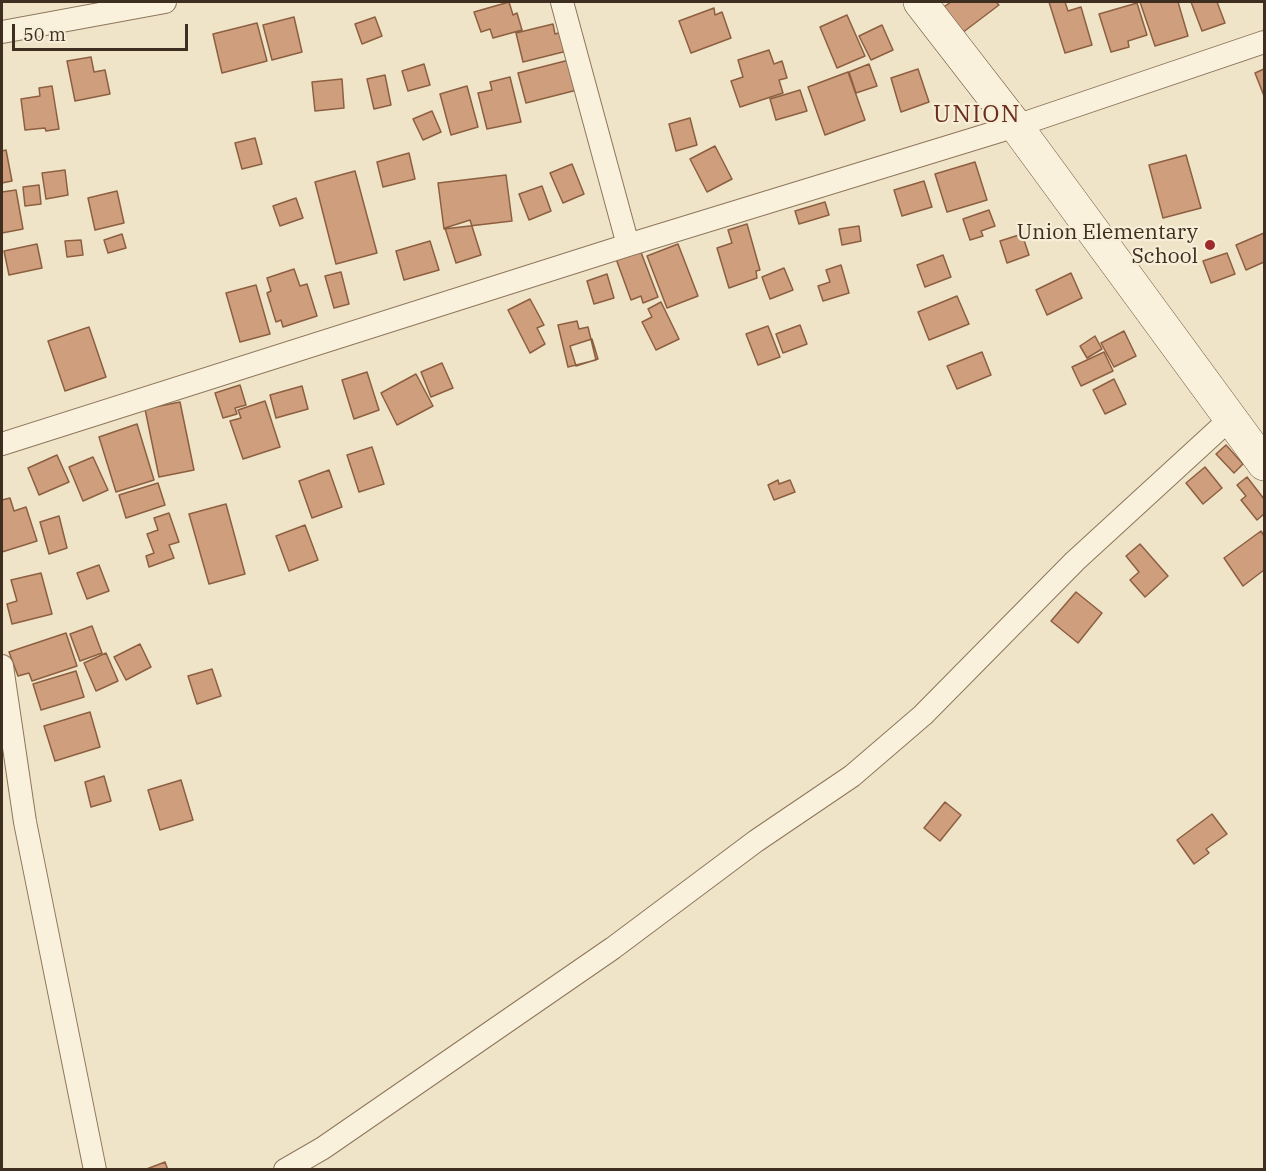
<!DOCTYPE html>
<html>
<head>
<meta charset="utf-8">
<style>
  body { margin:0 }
  #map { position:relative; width:1266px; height:1171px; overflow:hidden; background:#f0e4c8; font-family:"IBM Plex Serif",serif }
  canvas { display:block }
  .frame { position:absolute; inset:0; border:3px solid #3d2e20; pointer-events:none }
  .scale { position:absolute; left:12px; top:24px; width:176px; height:27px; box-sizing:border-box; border:3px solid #3d2e20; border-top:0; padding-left:8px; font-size:18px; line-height:21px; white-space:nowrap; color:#3d2e20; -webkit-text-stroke:4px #f7eed8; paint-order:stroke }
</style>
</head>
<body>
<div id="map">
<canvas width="1266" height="1171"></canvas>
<div class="frame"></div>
<div class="scale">50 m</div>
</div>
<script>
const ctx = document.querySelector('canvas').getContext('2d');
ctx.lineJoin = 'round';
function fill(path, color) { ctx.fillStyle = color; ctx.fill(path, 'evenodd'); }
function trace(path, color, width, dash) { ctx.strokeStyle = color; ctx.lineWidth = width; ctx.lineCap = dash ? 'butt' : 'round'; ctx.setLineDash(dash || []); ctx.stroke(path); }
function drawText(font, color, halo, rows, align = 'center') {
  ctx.font = font + ' "IBM Plex Serif",serif'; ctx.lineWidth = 4.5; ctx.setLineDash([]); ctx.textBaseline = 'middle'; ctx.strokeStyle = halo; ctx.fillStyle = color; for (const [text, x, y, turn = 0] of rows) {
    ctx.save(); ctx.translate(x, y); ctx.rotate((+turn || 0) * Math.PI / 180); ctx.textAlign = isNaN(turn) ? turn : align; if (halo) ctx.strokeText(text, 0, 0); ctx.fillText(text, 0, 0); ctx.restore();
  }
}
const building = new Path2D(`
  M509,2L513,15L517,13L522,30L493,38L490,29L481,32L474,12Z
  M951,2H996L999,5L958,36L939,10Z
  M1049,2H1065L1068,11L1081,7L1092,45L1065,53Z
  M1140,2H1178L1188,36L1155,46Z
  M1191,2H1217L1225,23L1202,31Z
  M1137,3L1147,35L1128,41L1129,47L1111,52L1099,14Z
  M714,8L715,15L722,12L731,38L691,53L679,21Z
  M847,15L865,56L837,68L820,27Z
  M294,17L302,52L272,60L263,25Z
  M375,17L382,36L362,44L355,24Z
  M257,23L267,61L222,73L213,34Z
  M553,24L555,34L566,31L571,50L523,62L516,33Z
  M882,25L893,50L871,60L859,36Z
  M769,50L774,64L782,61L787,78L779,80L783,93L740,107L731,81L743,77L738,60Z
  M91,57L94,72L105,70L110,94L75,101L67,61Z
  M569,60L577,90L526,103L518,73Z
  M424,64L430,85L408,91L402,71Z
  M869,64L877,86L856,93L849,72Z
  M918,69L929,102L901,112L891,78Z
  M1264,69V96L1255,73Z
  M848,72L865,120L825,135L808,87Z
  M385,75L391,105L374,109L367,79Z
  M510,77L521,122L487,129L478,93L492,90L490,82Z
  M342,79L344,108L315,111L312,82Z
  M52,86L59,129L46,131L45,128L25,130L21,99L40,96L39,88Z
  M467,86L478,127L451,135L440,94Z
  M800,90L807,111L776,120L770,99Z
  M432,111L441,132L423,140L413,119Z
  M690,118L697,145L676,151L669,124Z
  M255,138L262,164L242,169L235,143Z
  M715,146L732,179L707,192L690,159Z
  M6,150L12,181L2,183V151Z
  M409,153L415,179L383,187L377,162Z
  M1186,155L1201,208L1163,218L1149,165Z
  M975,162L987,200L947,212L935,174Z
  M572,164L584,194L563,203L550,173Z
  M65,170L68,195L46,199L42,173Z
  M355,171L377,253L336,264L315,182Z
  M506,175L512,221L444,229L438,183Z
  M924,181L932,207L902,216L894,190Z
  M39,185L41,204L25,206L23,187Z
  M542,186L551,211L529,220L519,194Z
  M16,190L23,229L2,233V192Z
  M117,191L124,223L95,230L88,198Z
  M296,198L303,218L280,226L273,206Z
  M825,202L829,215L799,224L795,211Z
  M989,210L995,226L981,231L983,236L970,240L963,219Z
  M470,220L481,255L456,263L445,228Z
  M747,224L760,270L756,271L757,278L729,288L717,248L732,243L728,230Z
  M859,226L861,241L842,245L839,229Z
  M1264,233V262L1246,270L1236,245Z
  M122,234L126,248L108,253L104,240Z
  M1022,234L1029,255L1007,263L1000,241Z
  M81,240L83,255L67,257L65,241Z
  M430,241L439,270L404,280L396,251Z
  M37,244L42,268L9,275L4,251Z
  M678,244L698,296L667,308L647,256Z
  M639,247L658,297L643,303L641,296L631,300L615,256Z
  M1227,253L1235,274L1211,283L1203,261Z
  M943,255L951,277L925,287L917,265Z
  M841,265L849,293L823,301L818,286L830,282L826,270Z
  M784,268L793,290L770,299L762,277Z
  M294,269L300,286L307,284L317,316L283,327L281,320L276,322L267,293L271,291L267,278Z
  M341,272L349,304L334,308L325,276Z
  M1071,273L1082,298L1047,315L1036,290Z
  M607,274L614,298L594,304L587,281Z
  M256,285L270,334L240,342L226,293Z
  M957,296L969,324L929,340L918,312Z
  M530,299L544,325L537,328L545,344L530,353L508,310Z
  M661,302L679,339L656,350L642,322L652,317L648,309Z
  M577,321L579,329L588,327L596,360L568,367L558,325Z
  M800,325L807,344L783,353L776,334Z
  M768,326L780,357L758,365L746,334Z
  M89,327L106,377L65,391L48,341Z
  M1124,331L1136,356L1114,367L1101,343Z
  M1095,336L1102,349L1087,358L1080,346Z
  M592,339L598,359L576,366L570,346Z
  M982,352L991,375L957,389L947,366Z
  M1104,352L1113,371L1081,386L1072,367Z
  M442,363L453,388L431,397L421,372Z
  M367,372L379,410L354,419L342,380Z
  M416,374L433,406L397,425L381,393Z
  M1114,379L1126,404L1105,414L1093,390Z
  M240,385L246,405L235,408L237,414L223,418L215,393Z
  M302,386L308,409L276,418L270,395Z
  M265,401L280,447L243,459L230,421L241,418L238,410Z
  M180,402L194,470L159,477L145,409Z
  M137,424L154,480L116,492L99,437Z
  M1226,445L1243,464L1234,473L1216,454Z
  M372,447L384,484L359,492L347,455Z
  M57,455L69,482L39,495L28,468Z
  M93,457L108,490L83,501L69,467Z
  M1205,467L1222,488L1203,504L1186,483Z
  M329,470L342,507L312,518L299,481Z
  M1247,477L1264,499V514L1257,520L1241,500L1246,496L1237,485Z
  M778,480L779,484L790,480L795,492L774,500L768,485Z
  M158,483L165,505L126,518L119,495Z
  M10,498L14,511L26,507L37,541L2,552V500Z
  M226,504L245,574L209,584L189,514Z
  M169,513L179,542L169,545L174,558L149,567L146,556L154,553L147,534L158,530L154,518Z
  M59,516L67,548L49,554L40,522Z
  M305,525L318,560L289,571L276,536Z
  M1261,531L1264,536V570L1243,586L1224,558Z
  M1140,544L1168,576L1145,597L1130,580L1139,572L1126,556Z
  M99,565L109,591L87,599L77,573Z
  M41,573L52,614L12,624L7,604L17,601L11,580Z
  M1076,592L1102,613L1078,643L1051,621Z
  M92,626L102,653L80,661L70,634Z
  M66,633L77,666L32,681L29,673L18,676L9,652Z
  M140,644L151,667L126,680L114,657Z
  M106,653L118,681L96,691L84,663Z
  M212,669L221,696L197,704L188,676Z
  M76,671L84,697L41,710L33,684Z
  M90,712L100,747L55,761L44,726Z
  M104,776L111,801L91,807L85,782Z
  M181,780L193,820L160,830L148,790Z
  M945,802L961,815L940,841L924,828Z
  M1212,814L1227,834L1206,849L1209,853L1194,864L1177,840Z
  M165,1162L168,1170H144Z`);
fill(building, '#cf9f7d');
trace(building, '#8d5f41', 1.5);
const street = new Path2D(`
  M562,2L628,245
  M2,32L165,2
  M2,444L628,245L1016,126L1264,42
  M2,666L25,822L95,1170
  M285,1170L323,1148L613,948L756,841L852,776L923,715L1075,561L1231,418`);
const secondary = new Path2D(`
  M920,2L1016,126L1264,464`);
trace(street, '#8d765c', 24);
trace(secondary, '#6f573f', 34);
trace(street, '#faf1dc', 22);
trace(secondary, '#faf1dc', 33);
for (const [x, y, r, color] of [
  [1210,245,6,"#9e2a2b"]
]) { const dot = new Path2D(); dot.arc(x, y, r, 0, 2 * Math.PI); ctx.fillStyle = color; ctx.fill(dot); trace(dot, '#f7eed8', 2); }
drawText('21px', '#3d2e20', '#f7eed8', [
  ["Union Elementary",1198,233],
  ["School",1198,257]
], 'right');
ctx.letterSpacing = '1.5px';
drawText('24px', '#6b2e1e', '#f7eed8', [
  ["UNION",977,115]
]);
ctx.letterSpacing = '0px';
</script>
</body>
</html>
